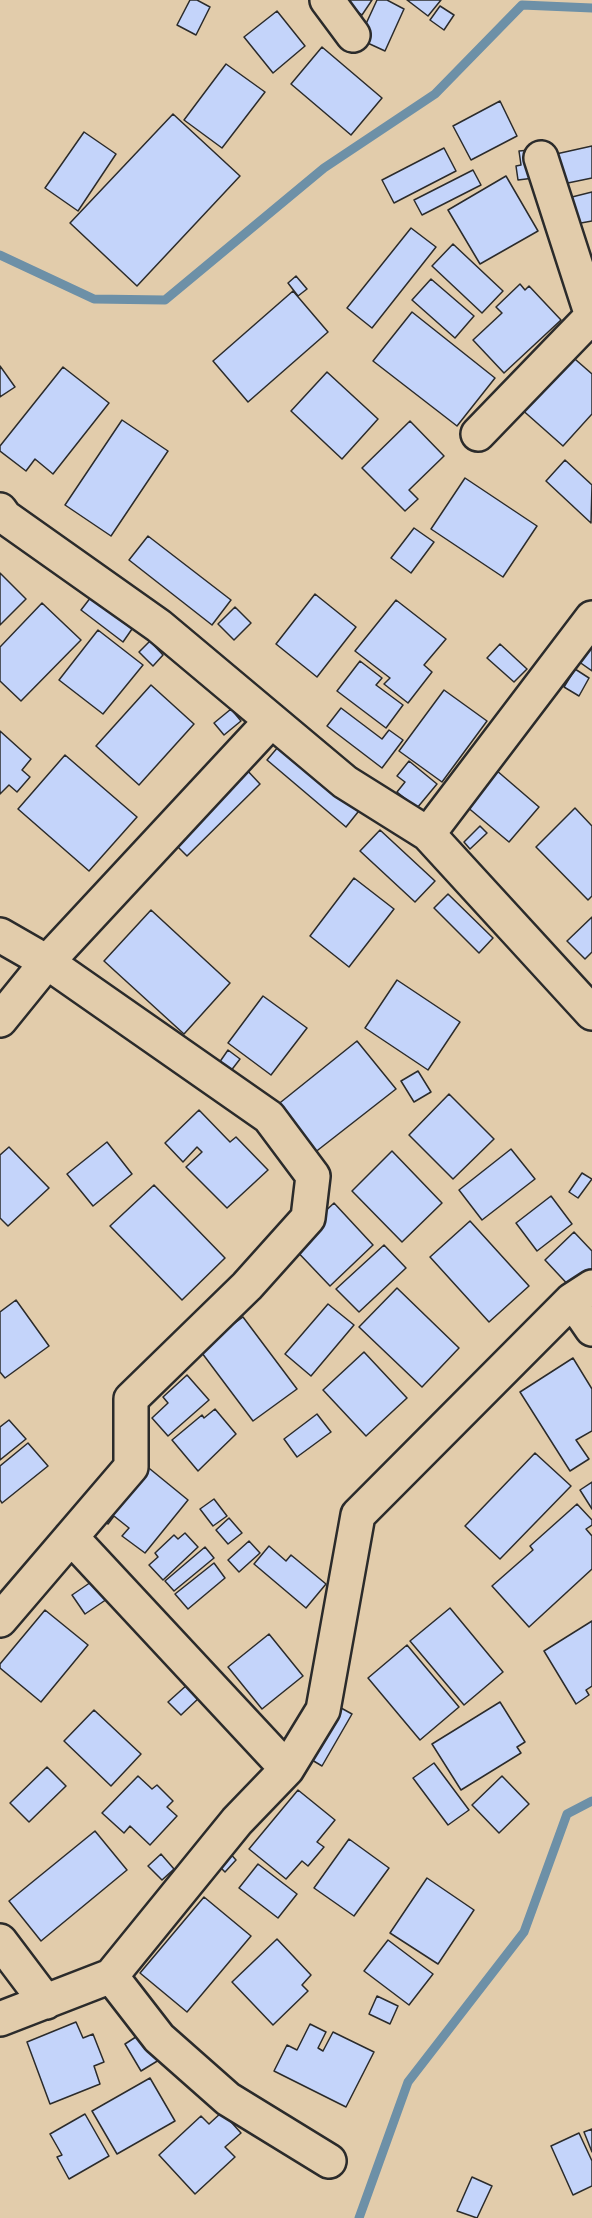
<!DOCTYPE html>
<html>
<head>
<meta charset="utf-8">
<style>
  body { margin:0 }
  canvas { display:block; background:#e2ccab }
</style>
</head>
<body>
<canvas width="592" height="2218"></canvas>
<script>
const ctx = document.querySelector('canvas').getContext('2d');
ctx.lineJoin = 'round';
function trace(path, color, width, dash) { ctx.strokeStyle = color; ctx.lineWidth = width; ctx.lineCap = dash ? 'butt' : 'round'; ctx.setLineDash(dash || []); ctx.stroke(path); }
function fill(path, color) { ctx.fillStyle = color; ctx.fill(path, 'evenodd'); }
trace(new Path2D(`
  M0,255L94,299L165,300L324,168L435,94L522,5L592,8
  M359,2218L408,2082L524,1932L567,1814L592,1801`), '#6d90a7', 9);
const building = new Path2D(`
  M190,0H197L210,7L196,35L177,25Z
  M338,0H372L362,15Z
  M377,0H387L404,9L385,51L359,39Z
  M407,0H441L428,16Z
  M440,6L454,15L444,30L430,20Z
  M277,11L305,46L273,73L244,37Z
  M322,47L382,98L351,135L291,84Z
  M226,64L265,92L222,148L184,120Z
  M500,101L517,136L471,160L453,126Z
  M173,114L240,176L137,286L70,223Z
  M84,132L116,154L78,211L45,188Z
  M592,146V178L563,184L556,154Z
  M444,148L456,171L394,203L382,180Z
  M531,150L534,178L518,180L516,166L521,165L519,151Z
  M473,170L481,185L422,215L414,200Z
  M506,176L538,231L480,264L448,210Z
  M592,192V221L570,225L564,199Z
  M411,228L436,247L372,328L347,308Z
  M453,244L503,291L482,313L432,266Z
  M296,276L307,289L298,296L288,283Z
  M431,279L474,316L455,338L412,300Z
  M520,284L525,290L529,286L561,320L504,373L473,340L502,313L496,307Z
  M293,291L328,332L248,402L213,361Z
  M412,312L495,378L457,426L373,361Z
  M568,353L592,374V414L563,446L519,407Z
  M0,366L15,387L0,397Z
  M63,367L109,403L53,474L35,459L26,471L0,451V446Z
  M327,372L378,419L342,459L291,411Z
  M122,420L168,451L111,536L65,505Z
  M410,421L444,456L409,490L418,499L405,511L362,468Z
  M565,460L592,485L591,523L546,481Z
  M465,478L537,526L503,577L431,529Z
  M414,528L434,542L411,573L391,558Z
  M148,536L231,600L212,625L129,560Z
  M0,573L26,599L0,625Z
  M315,594L356,627L317,677L276,644Z
  M91,597L132,629L123,642L81,610Z
  M396,600L446,639L424,665L432,672L408,703L384,684L390,678L355,651Z
  M42,603L81,640L21,701L0,681V647Z
  M235,607L251,623L234,640L218,624Z
  M98,630L143,665L103,714L59,680Z
  M592,634V671L575,659Z
  M150,641L163,655L153,666L139,652Z
  M500,644L527,669L514,682L487,658Z
  M360,661L382,678L376,685L403,705L386,728L337,691Z
  M575,669L589,678L579,696L564,687Z
  M151,685L194,724L139,785L96,746Z
  M444,690L487,721L442,782L399,751Z
  M341,708L382,739L389,730L403,740L382,768L327,726Z
  M231,709L241,721L224,735L214,723Z
  M0,731L31,759L22,770L30,777L17,792L9,785L0,794Z
  M284,740L362,807L346,827L267,760Z
  M65,755L137,817L89,871L18,809Z
  M409,761L437,784L417,808L397,792L405,782L397,776Z
  M245,768L260,784L187,856L172,841Z
  M496,770L539,807L509,842L466,806Z
  M575,808L592,826V896L588,900L536,847Z
  M480,826L487,833L470,849L464,842Z
  M380,830L435,881L415,902L360,851Z
  M354,878L394,909L349,967L310,936Z
  M448,894L493,938L479,953L434,908Z
  M151,910L230,983L184,1034L104,961Z
  M592,917V952L585,959L567,941Z
  M397,980L460,1022L428,1070L365,1028Z
  M263,996L307,1028L271,1075L228,1043Z
  M357,1041L396,1089L309,1157L271,1110Z
  M228,1050L240,1059L230,1072L219,1063Z
  M418,1071L431,1092L414,1102L401,1081Z
  M449,1094L494,1139L453,1179L409,1135Z
  M199,1110L230,1142L236,1137L268,1170L227,1208L186,1167L202,1152L197,1147L183,1162L165,1143Z
  M107,1142L132,1174L93,1206L67,1174Z
  M9,1147L49,1188L8,1226L0,1218V1155Z
  M511,1149L535,1179L482,1220L459,1190Z
  M392,1151L442,1203L402,1242L352,1191Z
  M582,1173L592,1179L578,1198L569,1192Z
  M154,1185L225,1258L182,1300L110,1226Z
  M551,1196L572,1224L537,1251L516,1223Z
  M334,1203L373,1245L330,1286L290,1244Z
  M470,1221L529,1286L489,1322L430,1257Z
  M574,1232L592,1251V1272L573,1290L545,1260Z
  M384,1245L406,1268L359,1312L336,1289Z
  M397,1288L459,1348L422,1387L359,1327Z
  M16,1300L49,1346L5,1378L0,1372V1312Z
  M328,1304L354,1325L311,1376L285,1354Z
  M243,1317L297,1389L253,1421L199,1349Z
  M364,1352L407,1398L366,1436L323,1390Z
  M573,1358L592,1389V1431L576,1440L589,1459L570,1471L520,1392Z
  M187,1375L209,1400L168,1436L152,1418L168,1403L163,1397Z
  M215,1409L236,1434L198,1471L172,1440L202,1415L204,1418Z
  M317,1414L331,1432L297,1457L284,1439Z
  M9,1420L26,1439L0,1460V1427Z
  M28,1443L48,1466L2,1503L0,1500V1466Z
  M535,1453L571,1486L500,1559L465,1526Z
  M139,1460L188,1500L145,1553L122,1536L129,1528L114,1516L108,1524L95,1514Z
  M592,1482V1509L580,1490Z
  M214,1499L227,1516L213,1526L200,1509Z
  M577,1504L592,1520V1525L586,1529L592,1536V1569L529,1627L492,1586L533,1550L530,1546Z
  M229,1518L242,1533L228,1544L216,1530Z
  M185,1533L198,1547L163,1580L149,1565L158,1557L155,1553L174,1535L178,1539Z
  M249,1541L260,1553L239,1572L228,1560Z
  M269,1546L286,1561L291,1555L326,1584L306,1608L254,1564Z
  M205,1547L214,1558L174,1591L165,1581Z
  M214,1563L225,1578L188,1609L175,1594Z
  M97,1578L110,1597L85,1614L72,1595Z
  M450,1608L503,1672L464,1705L410,1641Z
  M45,1610L88,1645L41,1702L0,1668V1664Z
  M592,1621V1686L586,1690L589,1695L576,1704L544,1651Z
  M269,1634L303,1676L262,1709L228,1667Z
  M407,1645L459,1707L420,1740L368,1678Z
  M188,1684L200,1697L181,1715L168,1702Z
  M500,1702L525,1742L517,1747L521,1753L461,1790L432,1744Z
  M332,1703L352,1714L322,1766L302,1754Z
  M94,1710L141,1754L111,1786L64,1741Z
  M434,1763L469,1810L448,1825L413,1778Z
  M47,1767L66,1786L29,1822L10,1803Z
  M138,1776L152,1789L157,1785L173,1801L167,1807L177,1816L150,1845L130,1826L124,1833L102,1813Z
  M502,1776L529,1804L499,1833L472,1805Z
  M298,1790L335,1820L317,1842L324,1847L308,1866L302,1861L286,1879L249,1849Z
  M95,1831L127,1870L41,1941L9,1901Z
  M349,1839L389,1868L354,1916L314,1888Z
  M227,1850L236,1860L225,1872L215,1862Z
  M161,1854L174,1869L162,1880L148,1866Z
  M258,1864L297,1894L278,1918L239,1888Z
  M427,1878L474,1910L438,1964L390,1933Z
  M204,1897L251,1936L187,2012L140,1973Z
  M277,1939L311,1975L302,1985L308,1991L273,2025L232,1982Z
  M388,1940L433,1974L409,2005L364,1971Z
  M377,1996L398,2006L390,2024L369,2014Z
  M76,2022L83,2038L93,2034L104,2062L94,2066L100,2084L50,2104L27,2042Z
  M310,2024L326,2032L318,2048L323,2051L333,2032L374,2052L346,2107L274,2071L287,2045L297,2050Z
  M142,2033L159,2060L141,2071L125,2044Z
  M150,2078L175,2121L117,2154L92,2111Z
  M222,2112L241,2133L225,2147L235,2157L195,2194L159,2155L201,2116L209,2124Z
  M85,2114L109,2156L69,2179L57,2157L62,2155L50,2134Z
  M592,2129V2152L584,2132Z
  M579,2133L592,2161V2186L573,2195L551,2146Z
  M472,2177L492,2186L477,2218L457,2211Z`);
fill(building, '#c4d4fa');
trace(building, '#2b2b2b', 1.5);
const minor = new Path2D(`
  M327,0L353,35
  M541,158L592,316
  M478,434L592,316
  M0,510L5,517L159,626L345,782L428,834L592,1013
  M428,834L592,618
  M0,935L47,962L269,1117L313,1176L308,1218L247,1286L131,1399V1467L0,1620
  M0,1020L47,962L271,721
  M572,1300L592,1329
  M71,1537L287,1769
  M0,1941L46,2002
  M111,1976L159,2038L228,2099L329,2161
  M0,2019L111,1976L237,1821L287,1769L323,1710L358,1515L572,1300L592,1287`);
trace(minor, '#2b2b2b', 38);
trace(minor, '#e2ccab', 33);
</script>
</body>
</html>
